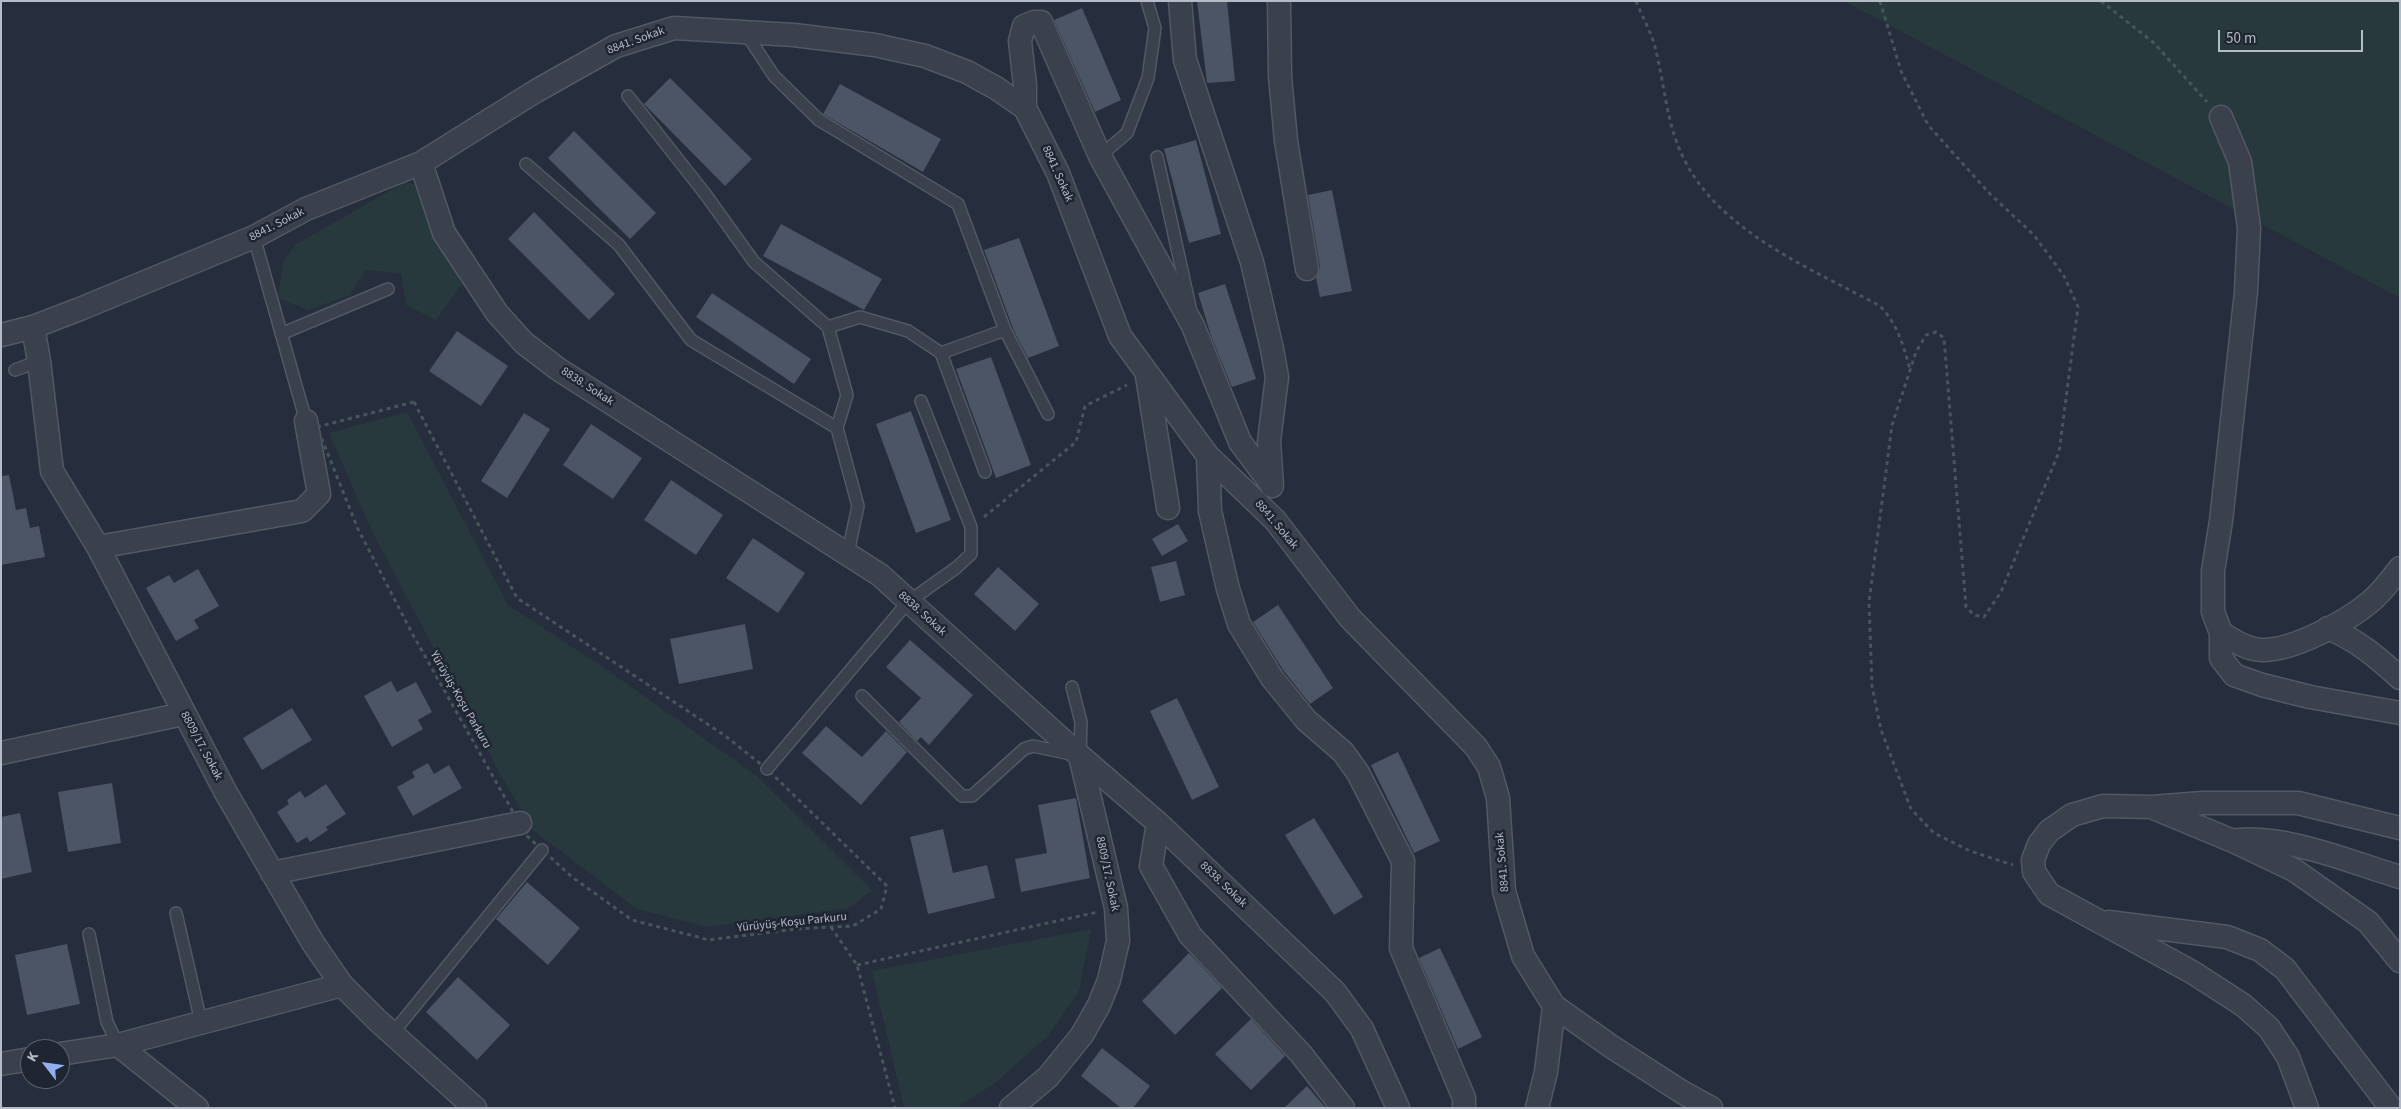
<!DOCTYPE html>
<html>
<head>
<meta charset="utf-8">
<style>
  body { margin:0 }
  #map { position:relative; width:2401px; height:1109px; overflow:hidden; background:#262d3c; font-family:"Source Sans 3",sans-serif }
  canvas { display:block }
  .frame { position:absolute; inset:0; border:2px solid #b5bbc7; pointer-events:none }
  .north { position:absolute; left:20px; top:1039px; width:50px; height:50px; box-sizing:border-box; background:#1f2531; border:1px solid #5b616d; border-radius:50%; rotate:300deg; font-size:14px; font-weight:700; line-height:20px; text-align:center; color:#b5bbc7 }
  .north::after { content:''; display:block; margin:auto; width:18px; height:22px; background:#93afef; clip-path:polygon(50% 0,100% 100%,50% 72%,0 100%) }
  .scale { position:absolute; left:2218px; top:30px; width:145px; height:22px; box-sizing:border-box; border:2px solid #b5bbc7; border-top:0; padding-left:6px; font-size:15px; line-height:18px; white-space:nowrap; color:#b5bbc7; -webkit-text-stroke:4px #1f2531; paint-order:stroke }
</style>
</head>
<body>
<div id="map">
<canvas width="2401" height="1109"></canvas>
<div class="frame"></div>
<div class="north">K</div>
<div class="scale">50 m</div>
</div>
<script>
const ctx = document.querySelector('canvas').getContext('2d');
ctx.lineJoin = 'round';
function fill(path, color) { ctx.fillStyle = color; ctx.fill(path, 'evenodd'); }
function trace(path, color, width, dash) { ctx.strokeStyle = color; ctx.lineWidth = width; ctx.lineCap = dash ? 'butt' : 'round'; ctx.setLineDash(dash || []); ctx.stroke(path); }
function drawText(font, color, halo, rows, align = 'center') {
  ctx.font = font + ' "Source Sans 3",sans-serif'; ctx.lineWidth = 5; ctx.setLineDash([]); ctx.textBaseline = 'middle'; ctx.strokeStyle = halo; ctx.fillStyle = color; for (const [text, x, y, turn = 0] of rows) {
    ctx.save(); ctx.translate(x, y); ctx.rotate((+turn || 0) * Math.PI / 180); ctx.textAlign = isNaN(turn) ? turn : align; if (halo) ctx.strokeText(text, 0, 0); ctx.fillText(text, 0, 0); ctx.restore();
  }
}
fill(new Path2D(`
  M1844,1H2400V298Z
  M405,182L416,185L427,222L462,284L436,320L406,305L401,273L365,270L350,295L308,310L278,298L283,263L295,245Z
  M407,412L508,605L606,669L757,776L872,890L849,908L707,927L637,909L533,830L500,774L373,533L329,433Z
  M1091,929L1079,991L1048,1036L995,1083L956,1108H904L872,971Z`), '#28393d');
fill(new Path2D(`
  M1197,1H1227L1235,81L1207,83Z
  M1082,8L1121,100L1095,112L1054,20Z
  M670,78L752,159L725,186L644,104Z
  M840,84L941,139L923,172L823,114Z
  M574,131L656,213L630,239L548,158Z
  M1196,140L1221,234L1189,243L1164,149Z
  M1332,190L1352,291L1320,297L1316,278L1320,267L1308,195Z
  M534,212L615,294L589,320L508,239Z
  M781,224L882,279L864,310L763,256Z
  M1019,238L1059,346L1028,358L1014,331L984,250Z
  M1225,284L1256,379L1232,387L1211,336L1198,293Z
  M712,293L811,359L794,384L696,317Z
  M457,331L508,366L481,406L429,371Z
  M991,357L1031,465L996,478L956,369Z
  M911,411L951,520L916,533L876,424Z
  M524,413L550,429L507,498L481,481Z
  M591,424L642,458L613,499L563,465Z
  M9,475L16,510L26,508L30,528L39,526L45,557L1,565V476Z
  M671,480L723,515L696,555L644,520Z
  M1178,524L1188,541L1162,556L1152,539Z
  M753,538L805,573L778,613L726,578Z
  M1176,561L1185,595L1160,602L1151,567Z
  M998,567L1039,604L1015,631L974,594Z
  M198,569L219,606L194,620L199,628L176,641L146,588L169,575L174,583Z
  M1278,605L1333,688L1310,704L1283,670L1253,622Z
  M745,624L753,669L679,684L670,639Z
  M910,640L973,695L929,745L921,737L917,741L899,722L921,698L886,667Z
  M391,681L397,692L416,682L432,712L418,720L423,729L392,747L364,696Z
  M1177,698L1219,787L1192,800L1150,711Z
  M292,708L312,740L262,770L243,738Z
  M826,726L862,757L886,731L907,752L861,805L802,753Z
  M1398,752L1440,841L1414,853L1371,765Z
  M428,763L434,774L449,765L462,788L413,816L397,787L415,777L412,772Z
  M112,783L121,843L68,852L58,792Z
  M326,784L346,814L326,827L328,830L310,842L307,837L297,843L277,812L289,804L287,800L300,791L305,798Z
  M1076,798L1090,878L1021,892L1015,859L1047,853L1038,805Z
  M20,813L32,872L1,879V817Z
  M1314,818L1363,897L1334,915L1285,835Z
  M943,829L953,873L987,865L995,898L928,914L910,837Z
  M527,882L580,928L548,965L496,919Z
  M67,944L80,1004L27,1015L15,955Z
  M1440,948L1482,1037L1458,1049L1419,958Z
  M1189,953L1222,988L1175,1035L1142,1001Z
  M458,977L510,1025L477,1060L426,1012Z
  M1251,1019L1285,1056L1251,1090L1215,1054Z
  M1102,1048L1150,1086L1133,1108H1121L1081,1076Z
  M1307,1086L1326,1108H1284Z`), '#4c5565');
const lane = new Path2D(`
  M745,32L774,76L819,120L958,204L1005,330L941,353
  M628,96L706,195L754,262L828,327L847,395L837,428
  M1100,156L1127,133L1148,78L1155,28L1147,1
  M1157,157L1190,307
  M526,164L619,245L691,340L837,428L858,506L848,553
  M254,237L306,421
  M828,327L860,317L908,331L941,353L985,472
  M1005,330L1048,414
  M281,334L388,289
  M15,370L39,361
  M862,696L962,796H972L1024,749L1033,746L1080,756L1081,722L1072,687
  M767,769L908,602L956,568L971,554V527L921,401
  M176,913L201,1022
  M89,934L107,1022L118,1045
  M392,1034L542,850`);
const street = new Path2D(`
  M1180,1L1185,60L1252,262L1272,349L1277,377L1269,441L1272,486
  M1279,1L1280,76L1286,141L1307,269
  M1025,108V85L1020,41L1024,26L1034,22H1041L1100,156L1193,326L1240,442L1272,485
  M2221,117L2240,162L2249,228L2246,292L2221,521L2213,571V612L2221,633C2234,641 2248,650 2263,650C2294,650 2346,622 2370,602C2382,592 2391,580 2400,568
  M421,163L444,233L497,313L524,343L558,369L880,575L1080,756L1158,823L1335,992L1362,1029L1398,1108
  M33,327L39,361L52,471L98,547L225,791L313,943L342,985L377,1020L475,1108
  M1,335L33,327L80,309L254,237L306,209L421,163L536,91L616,46L674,28L794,35L875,45L925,56L967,72L996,88L1025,108L1058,173L1120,336L1208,456L1275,520L1350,618L1476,747L1489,767L1498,798L1504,891L1523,956L1554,1006L1612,1047L1682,1092L1711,1108
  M1147,376L1168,508
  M1208,456L1210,511L1228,589L1239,624L1272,678L1306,720L1343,752L1358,773L1403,861L1401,948L1464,1098V1108
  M98,547L302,511L319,494L306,421
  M2328,628C2357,640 2377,657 2400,678
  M2221,633V658L2234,675L2262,685L2310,697L2400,713
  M1,753L183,714
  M2156,809L2233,841L2294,870L2368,922L2400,961
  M1158,823L1151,866L1190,935L1301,1054L1343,1108
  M2238,840C2290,836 2350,862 2400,877
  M272,873L520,823
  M2108,922L2227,937L2260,950L2285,969L2391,1108
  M118,1045L197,1108
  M60,1054L118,1045L342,985
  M1,1064L30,1059
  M1011,1108L1048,1077L1082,1035L1099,1005L1109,980L1118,941L1116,908L1080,756
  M1537,1108L1546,1072L1554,1006
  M2307,1108L2288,1057L2269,1028L2243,1005L2192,972L2049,894L2034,872L2033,860L2039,844L2049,831L2072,815L2103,806L2152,807L2202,803H2298L2400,828`);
trace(lane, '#525864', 14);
trace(street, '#525864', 25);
trace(new Path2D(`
  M1636,1C1642,17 1651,31 1655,47C1665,85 1666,125 1685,161C1722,233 1812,269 1880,306C1898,325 1903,345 1910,369
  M1880,1L1901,71L1928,125L1990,194L2034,235L2064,276L2078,307L2059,452L2001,592L1984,617L1974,615L1966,607L1944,338L1936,332L1926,335L1916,352L1892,425L1869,602L1872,686L1881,730L1911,809L1934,833L1970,851L2013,865
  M2101,1L2154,43L2207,102
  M414,402L517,598L724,735L767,769L887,886L881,909L853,926L795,929L709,940L632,920L572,877L526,835L413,635L358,529L317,427Z
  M984,517L1076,442L1085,406L1127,385
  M831,927L857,965L895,1108
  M857,965L1098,912`), '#46565a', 3, [4, 4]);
trace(lane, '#3a404c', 11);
trace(street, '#3a404c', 22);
drawText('12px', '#b5bbc7', '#1f2531', [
  ["8841. Sokak",636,41,-20],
  ["8841. Sokak",1057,174,66],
  ["8841. Sokak",277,225,-27],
  ["8838. Sokak",587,387,33],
  ["8841. Sokak",1276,525,50],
  ["8838. Sokak",922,614,42],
  ["Yürüyüş-Koşu Parkuru",460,700,60],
  ["8809/17. Sokak",201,746,62],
  ["8841. Sokak",1503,862,-95],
  ["8809/17. Sokak",1107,874,78],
  ["8838. Sokak",1223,885,44],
  ["Yürüyüş-Koşu Parkuru",792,923,-6]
]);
</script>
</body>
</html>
